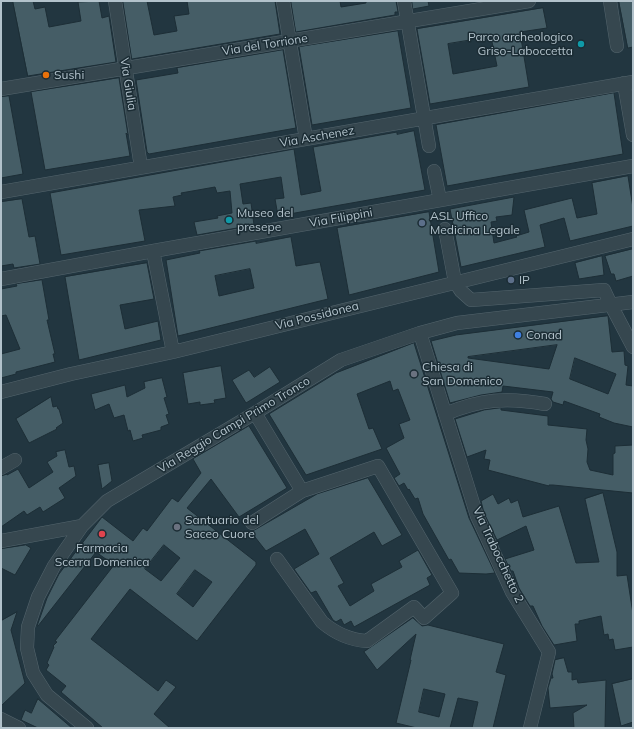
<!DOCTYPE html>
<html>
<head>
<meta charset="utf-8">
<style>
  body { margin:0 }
  #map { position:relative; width:634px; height:729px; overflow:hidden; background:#223640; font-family:Mulish,sans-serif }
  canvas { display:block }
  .frame { position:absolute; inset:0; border:2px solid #b2c2cb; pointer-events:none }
</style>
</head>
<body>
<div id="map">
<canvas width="634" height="729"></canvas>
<div class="frame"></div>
</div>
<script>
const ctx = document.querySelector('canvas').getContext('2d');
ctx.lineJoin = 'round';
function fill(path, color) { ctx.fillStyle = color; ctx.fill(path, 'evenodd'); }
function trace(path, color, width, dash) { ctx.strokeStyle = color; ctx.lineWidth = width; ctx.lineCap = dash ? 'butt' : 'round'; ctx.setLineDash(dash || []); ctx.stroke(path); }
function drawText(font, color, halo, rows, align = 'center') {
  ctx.font = font + ' Mulish,sans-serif'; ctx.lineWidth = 3; ctx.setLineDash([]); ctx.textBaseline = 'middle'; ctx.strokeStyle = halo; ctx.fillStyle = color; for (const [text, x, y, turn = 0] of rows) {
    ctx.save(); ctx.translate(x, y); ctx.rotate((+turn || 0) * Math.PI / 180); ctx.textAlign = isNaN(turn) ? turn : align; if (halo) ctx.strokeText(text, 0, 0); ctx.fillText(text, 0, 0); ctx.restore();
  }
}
const building = new Path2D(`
  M13,1H33L35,9L45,7L49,27L81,21L78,2L99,1L102,18L109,16L116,62L28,76Z
  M123,1H147L154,35L177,31L174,16L189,14L187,1H275L280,34L132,59Z
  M291,1H340L341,7L366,3V1H396L398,12H395V15L296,32Z
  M412,1H428L429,6L413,9Z
  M619,1H633V47L628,48Z
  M543,8L547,28L520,32L529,87L430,104L417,29ZM491,37L497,66L453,74L448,44Z
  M398,31L411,108L312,125L299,47Z
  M283,50L296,128L149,154L147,152L136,80L178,73L177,68Z
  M119,78L128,135L126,133L130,156L45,170L31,92Z
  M614,93L623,154L447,186L436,125Z
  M9,96L23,174L1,178V97Z
  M414,131L425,190L278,216L275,199L284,198L281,177L240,184L243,204L251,203L254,225L197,235L194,222L218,218L217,216L232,213L230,191L217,193L215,187L181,193L182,195L173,197L175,206L139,210L145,241L61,255L50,193L294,149L301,195L321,191L313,147L397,132V134Z
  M628,176L633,208V226L570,241L564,218L540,225L545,247L461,267L450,209L514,197L512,215L496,217L497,221L491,222L494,243L517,237L516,236L529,232L524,210L572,198L577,218L597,214L592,183Z
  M22,199L29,237L35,236L40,264L14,268L13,264L1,266V202Z
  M429,212L439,272L349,295L337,228Z
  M291,237L296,266L320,262L328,299L178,336L166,260L200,253L199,251L256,241V243ZM250,269L254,288L219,296L215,276Z
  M633,249V276L616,281L614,274H611L605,256Z
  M602,256L604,275L579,279L575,263Z
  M147,263L154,299L120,305L125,329L158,321L161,340L79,360L65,277Z
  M42,280L49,320H47L55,354H53L55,362L16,372V374L1,378V354L20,349L6,315L1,316V289L17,286L16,284Z
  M608,316L612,352L624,351L625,365L628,366L626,385L633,386V427L614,423L599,417L600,414L564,401L563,405L553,402L551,399L553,392L503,386L502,392L481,395L450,403L431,341L456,335ZM557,345L549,369L468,358V357ZM575,358L616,374L608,394L570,379Z
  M414,343L469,518L495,573L486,574L459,573L451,559L449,560L423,514L418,498L415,499L409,489L408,490L404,483L399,486L394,478L400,474L386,448L404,438L399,424L410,420L398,389L393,391L390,381L357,394L369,429L373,428L382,449L306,475L269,414L336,373Z
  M221,366L226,398L214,400L215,403L200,405V402L188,404L183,373Z
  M270,367L280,382L246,403L232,380L249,370L254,377Z
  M162,378L167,397L164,398L169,414L166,415L169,424L161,427V430L142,435L143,438L133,441L130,430L128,431L124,415L114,418L109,404L95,410L91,394L125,385L127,397L145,388L144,382Z
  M51,397L53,407L57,406L58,409H59L63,423L56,428L57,429L29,443L16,419Z
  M501,408V410L548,416V425L587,429L586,440L588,449L587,462L590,470L613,475V454L615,453V446L633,445V493L553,485H549V486L488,470L490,460L484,459L486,450L467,457L455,419L484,410Z
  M249,426L287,488L239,517L211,479L187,508L256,562V565L197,641L130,589L91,639L158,691L166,680L176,687L154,714L170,728H103L61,692L66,686L46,670L49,665L47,663L54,647L53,646L57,642L55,641L114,565L96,552L38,626H37L47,598L59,574L102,517L133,541L143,528L147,531L172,498L178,502L201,473L193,459ZM164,545L180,558L161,581L145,569ZM195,570L212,582L193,607L177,594Z
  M65,450L69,467L74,466L76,476L59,488L65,498L43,512L40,507L27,515L24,511L1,527V476L7,474V475L18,469L29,488L53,472L47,462L57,456L56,452Z
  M109,463L112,481L102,489L98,465Z
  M368,478L402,535L382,546L374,532L330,558L344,583L338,586L350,606L374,591L371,584L402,567L399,561L418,550L432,575L427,578L430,585L354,627L351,621L344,625L341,619L336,622L333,620L316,591L311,593L294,569L319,554L305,529L266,551L251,532L317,494Z
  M603,493L617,552V576L627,575L633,614V647L615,650L613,639L609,640L608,634L604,635L601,616L579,621V624H575L577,641L554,645L542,626L533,606H530L519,588L513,571H511L505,559L534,550L526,526L497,540L484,513L481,501L493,494L498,504L509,498L511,503L518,500L523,517L559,506L576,563L599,562L585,499Z
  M26,545L31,548L15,575L1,568V549Z
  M17,612L11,630L25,683L1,706V621Z
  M413,618L422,626L428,625L504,644L496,672L506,675L493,728H472L478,702L458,698L450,728H417L396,723L411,660H410L416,634L377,670L364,652ZM424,689L445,694L439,717L419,712Z
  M564,658L568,672H572V680L577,679L578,683L606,680L605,728H574L573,713L587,705L550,708L548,688L551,678H553L552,674L555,660Z
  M633,679V722L621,726L612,684Z
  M38,699L72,728H38L21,720L25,710L31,713Z`);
fill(building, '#455d66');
trace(building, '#1d2e36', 1);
const minor = new Path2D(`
  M115,1L141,167
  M283,1L306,139
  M404,1L429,146
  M610,1L617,46
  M624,83L633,135
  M1,89L529,1
  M434,171L440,200
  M1,192L633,82
  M445,229L455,282L461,291L471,300L604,290L611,305L633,347
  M153,251L173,352
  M1,279L153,251L633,166
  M420,333L477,516L512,592L549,652L530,728
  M1,392L71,374L173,352L633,239
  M255,413L302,491
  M445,414C481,399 507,397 545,404
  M1,468L15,460
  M252,523L302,491L378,466L452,593L424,618L414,607L367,641C349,640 335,633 322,622L277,559
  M1,541L82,526
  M1,719L19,728
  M87,728L47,695L33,673L27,648L28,627L38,597L54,566L82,526L107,501L255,413L341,360L420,333L457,323L633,302`);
trace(minor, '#54656d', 14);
trace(minor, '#36474f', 13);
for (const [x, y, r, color] of [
  [581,44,4,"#0f9aa8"],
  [46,75,4,"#e8710a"],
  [229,220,4,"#0f9aa8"],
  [422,223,4,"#5c6f8a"],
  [511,280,4,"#5c6f8a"],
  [518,335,4,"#3f7fe0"],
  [414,374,4,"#6b7280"],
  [177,527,4,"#6b7280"],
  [102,534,4,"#e0444e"]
]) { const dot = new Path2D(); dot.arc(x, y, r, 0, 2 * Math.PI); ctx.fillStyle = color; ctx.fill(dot); trace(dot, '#1b2c34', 1.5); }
drawText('12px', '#b2c2cb', '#1b2c34', [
  ["Parco archeologico",573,37,"right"],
  ["Griso-Laboccetta",573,51,"right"],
  ["Sushi",54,75],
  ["Museo del",237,213],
  ["presepe",237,227],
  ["ASL Uffico",430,216],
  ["Medicina Legale",430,230],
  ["IP",519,280],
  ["Conad",526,335],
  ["Chiesa di",422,367],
  ["San Domenico",422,381],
  ["Santuario del",185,520],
  ["Saceo Cuore",185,534],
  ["Farmacia",102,548,"center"],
  ["Scerra Domenica",102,562,"center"]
], 'left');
drawText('12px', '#b2c2cb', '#1b2c34', [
  ["Via del Torrione",265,45,-9],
  ["Via Giulia",128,84,81],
  ["Via Aschenez",317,137,-10],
  ["Via Filippini",341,218,-10],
  ["Via Possidonea",317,316,-14],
  ["Via Reggio Campi Primo Tronco",234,425,-31],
  ["Via Trabocchetto 2",498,555,65]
]);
</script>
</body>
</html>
